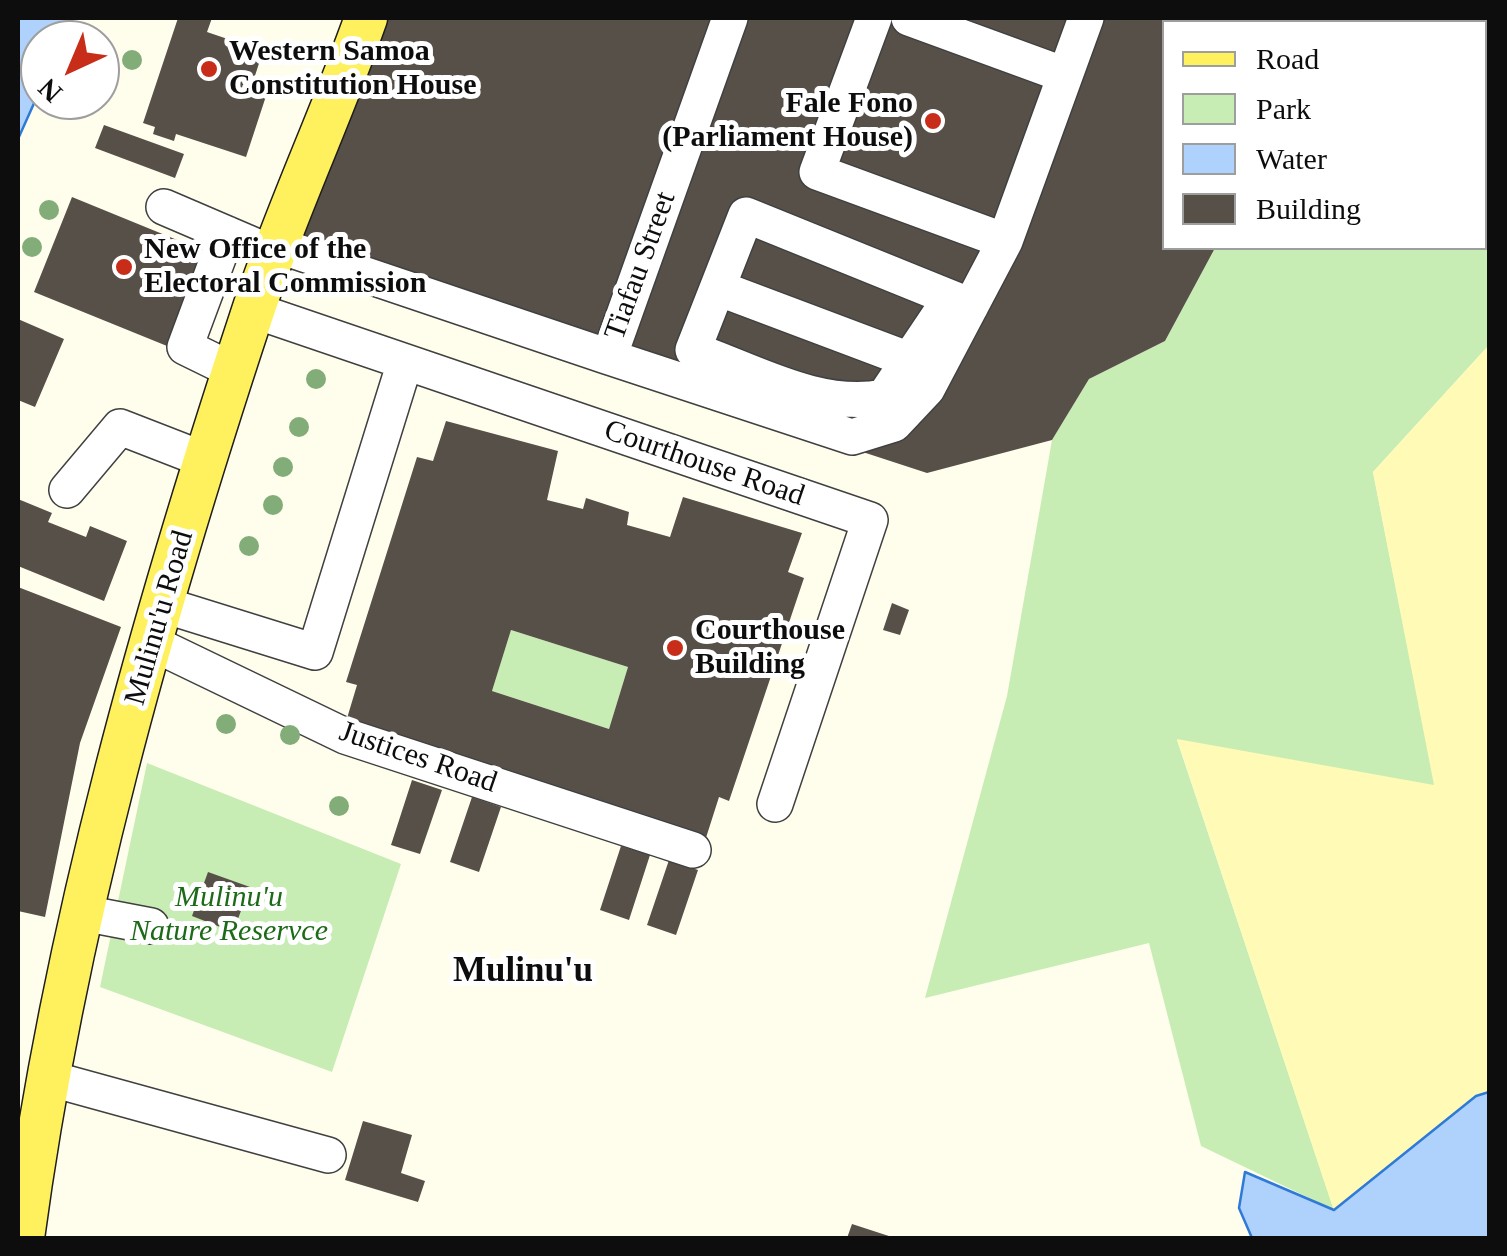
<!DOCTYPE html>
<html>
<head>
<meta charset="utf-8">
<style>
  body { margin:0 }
  #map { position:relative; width:1507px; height:1256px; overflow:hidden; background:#fffeed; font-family:Georgia,serif }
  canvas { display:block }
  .frame { position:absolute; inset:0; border:20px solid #0d0d0d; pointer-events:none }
  .legend { position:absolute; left:1162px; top:20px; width:325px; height:230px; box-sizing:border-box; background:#fff; border:2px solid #9e9e9e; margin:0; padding:12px 18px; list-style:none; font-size:30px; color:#0d0d0d }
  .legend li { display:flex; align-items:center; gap:20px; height:50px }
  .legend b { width:50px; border:2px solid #9e9e9e }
  .north { position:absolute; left:20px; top:20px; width:100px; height:100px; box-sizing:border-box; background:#fff; border:2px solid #9e9e9e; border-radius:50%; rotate:224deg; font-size:28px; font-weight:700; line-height:40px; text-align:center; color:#0d0d0d }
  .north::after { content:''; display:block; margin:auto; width:35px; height:45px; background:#c82d1a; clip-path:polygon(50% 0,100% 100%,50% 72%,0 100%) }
</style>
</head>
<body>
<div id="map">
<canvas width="1507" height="1256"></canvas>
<div class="frame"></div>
<ul class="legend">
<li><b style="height:12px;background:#fff15d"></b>Road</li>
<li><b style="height:28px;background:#c8edb4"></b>Park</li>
<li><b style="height:28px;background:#aed2fb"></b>Water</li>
<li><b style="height:28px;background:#575049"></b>Building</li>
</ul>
<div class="north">N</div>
</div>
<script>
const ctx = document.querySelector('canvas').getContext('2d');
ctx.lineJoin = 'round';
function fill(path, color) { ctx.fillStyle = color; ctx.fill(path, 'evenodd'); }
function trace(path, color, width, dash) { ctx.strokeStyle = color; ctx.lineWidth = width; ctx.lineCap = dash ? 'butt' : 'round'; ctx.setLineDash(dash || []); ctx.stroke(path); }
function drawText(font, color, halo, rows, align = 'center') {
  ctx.font = font + ' Georgia,serif'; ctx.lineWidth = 10; ctx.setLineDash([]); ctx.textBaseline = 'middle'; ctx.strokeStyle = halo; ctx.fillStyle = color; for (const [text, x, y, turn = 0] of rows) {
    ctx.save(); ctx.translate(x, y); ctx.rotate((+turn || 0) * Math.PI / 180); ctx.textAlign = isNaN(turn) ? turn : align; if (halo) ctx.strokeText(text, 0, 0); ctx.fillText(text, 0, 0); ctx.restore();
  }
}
fill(new Path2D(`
  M1337,18H1489V345L1373,472L1435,786L1177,740L1334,1210L1201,1146L1149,943L925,998L1007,696L1052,440L1089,379L1165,341L1215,248H1484V22H1334Z
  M511,630L628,667L609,729L492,691Z
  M147,763L401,864L332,1072L100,987Z`), '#c8edb4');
fill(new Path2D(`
  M1489,345V1092L1476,1096L1334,1211L1177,739L1434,785L1373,472Z`), '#fffab5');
const water = new Path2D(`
  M18,18H73L62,40H40V90L18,139Z
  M1489,1092V1238H1252L1239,1208L1245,1172L1334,1210L1476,1096Z`);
fill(water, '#aed2fb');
trace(water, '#2f7ad8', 2.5);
fill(new Path2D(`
  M178,18H212L207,32L263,51L251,88L267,93L246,157L176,134L174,141L153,134L155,127L143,123Z
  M375,18H1337L1334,22H1164V248H1215L1165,341L1089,379L1052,440L927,473L281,262Z
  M104,125L184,154L175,178L95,148Z
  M72,197L209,253L167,346L34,292Z
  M18,319L64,339L35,407L18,400Z
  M446,421L558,451L547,500L583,509L586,498L629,512L627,525L670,537L683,497L802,533L788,572L804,578L729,801L719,797L704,844L345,725L357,685L346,682L417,457L433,461ZM511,630L628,667L609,729L492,691Z
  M18,499L52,513L48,522L86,537L90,526L127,541L104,601L18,566Z
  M18,587L121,627L80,743L45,917L18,911Z
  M892,603L909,610L900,635L883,630Z
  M412,780L442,790L420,854L391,845Z
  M472,797L501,807L479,872L450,862Z
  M621,846L650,855L629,920L600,910Z
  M669,860L698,870L676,935L647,925Z
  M208,872L250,887L233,932L192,916Z
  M363,1121L412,1135L401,1173L425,1181L418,1202L345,1180Z
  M852,1224L895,1238H847Z`), '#575049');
const minor = new Path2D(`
  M874,18L817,172L1005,241
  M909,18L1065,75
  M164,207L276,255
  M227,234L185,347L234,371
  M280,246L609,357L730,18
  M718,288L912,361
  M950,299L884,397C819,410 754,371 693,350L746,215L971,306
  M253,310L870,520L775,804
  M609,357L852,437L894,424L927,389L1005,241L1086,18
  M67,490L120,427L205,460
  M164,605L315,652L405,362
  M152,643L345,736L693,850
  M83,913L151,926
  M48,1078L328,1155`);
const major = new Path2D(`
  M23,1238C65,924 153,614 252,314C285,214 331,117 366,18`);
trace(minor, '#404040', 38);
trace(major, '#1e1e1e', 45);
trace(minor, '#fff', 35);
trace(major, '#fff15d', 42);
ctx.fillStyle = '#83ad78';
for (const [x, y] of [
  [132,60],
  [49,210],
  [32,247],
  [316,379],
  [299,427],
  [283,467],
  [273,505],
  [249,546],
  [226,724],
  [290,735],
  [339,806]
]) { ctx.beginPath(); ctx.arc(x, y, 10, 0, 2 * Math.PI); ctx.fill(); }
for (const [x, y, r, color] of [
  [209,69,10,"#c82d1a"],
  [933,121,10,"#c82d1a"],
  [124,267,10,"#c82d1a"],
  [675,648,10,"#c82d1a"]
]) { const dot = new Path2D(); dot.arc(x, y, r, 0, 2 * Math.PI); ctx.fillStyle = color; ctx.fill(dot); trace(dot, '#fff', 4); }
drawText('bold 30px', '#0d0d0d', '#fff', [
  ["Western Samoa",229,52],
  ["Constitution House",229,86],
  ["Fale Fono",913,104,"right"],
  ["(Parliament House)",913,138,"right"],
  ["New Office of the",144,250],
  ["Electoral Commission",144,284],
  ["Courthouse",695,631],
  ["Building",695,665]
], 'left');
drawText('30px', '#0d0d0d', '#fff', [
  ["Tiafau Street",641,266,-70],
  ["Courthouse Road",704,464,19],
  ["Mulinu'u Road",160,618,-74],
  ["Justices Road",418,758,19]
]);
drawText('italic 30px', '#1d6a18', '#fff', [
  ["Mulinu'u",229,898],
  ["Nature Reservce",229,932]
]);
drawText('bold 35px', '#0d0d0d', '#fff', [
  ["Mulinu'u",523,972]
]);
</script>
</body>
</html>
